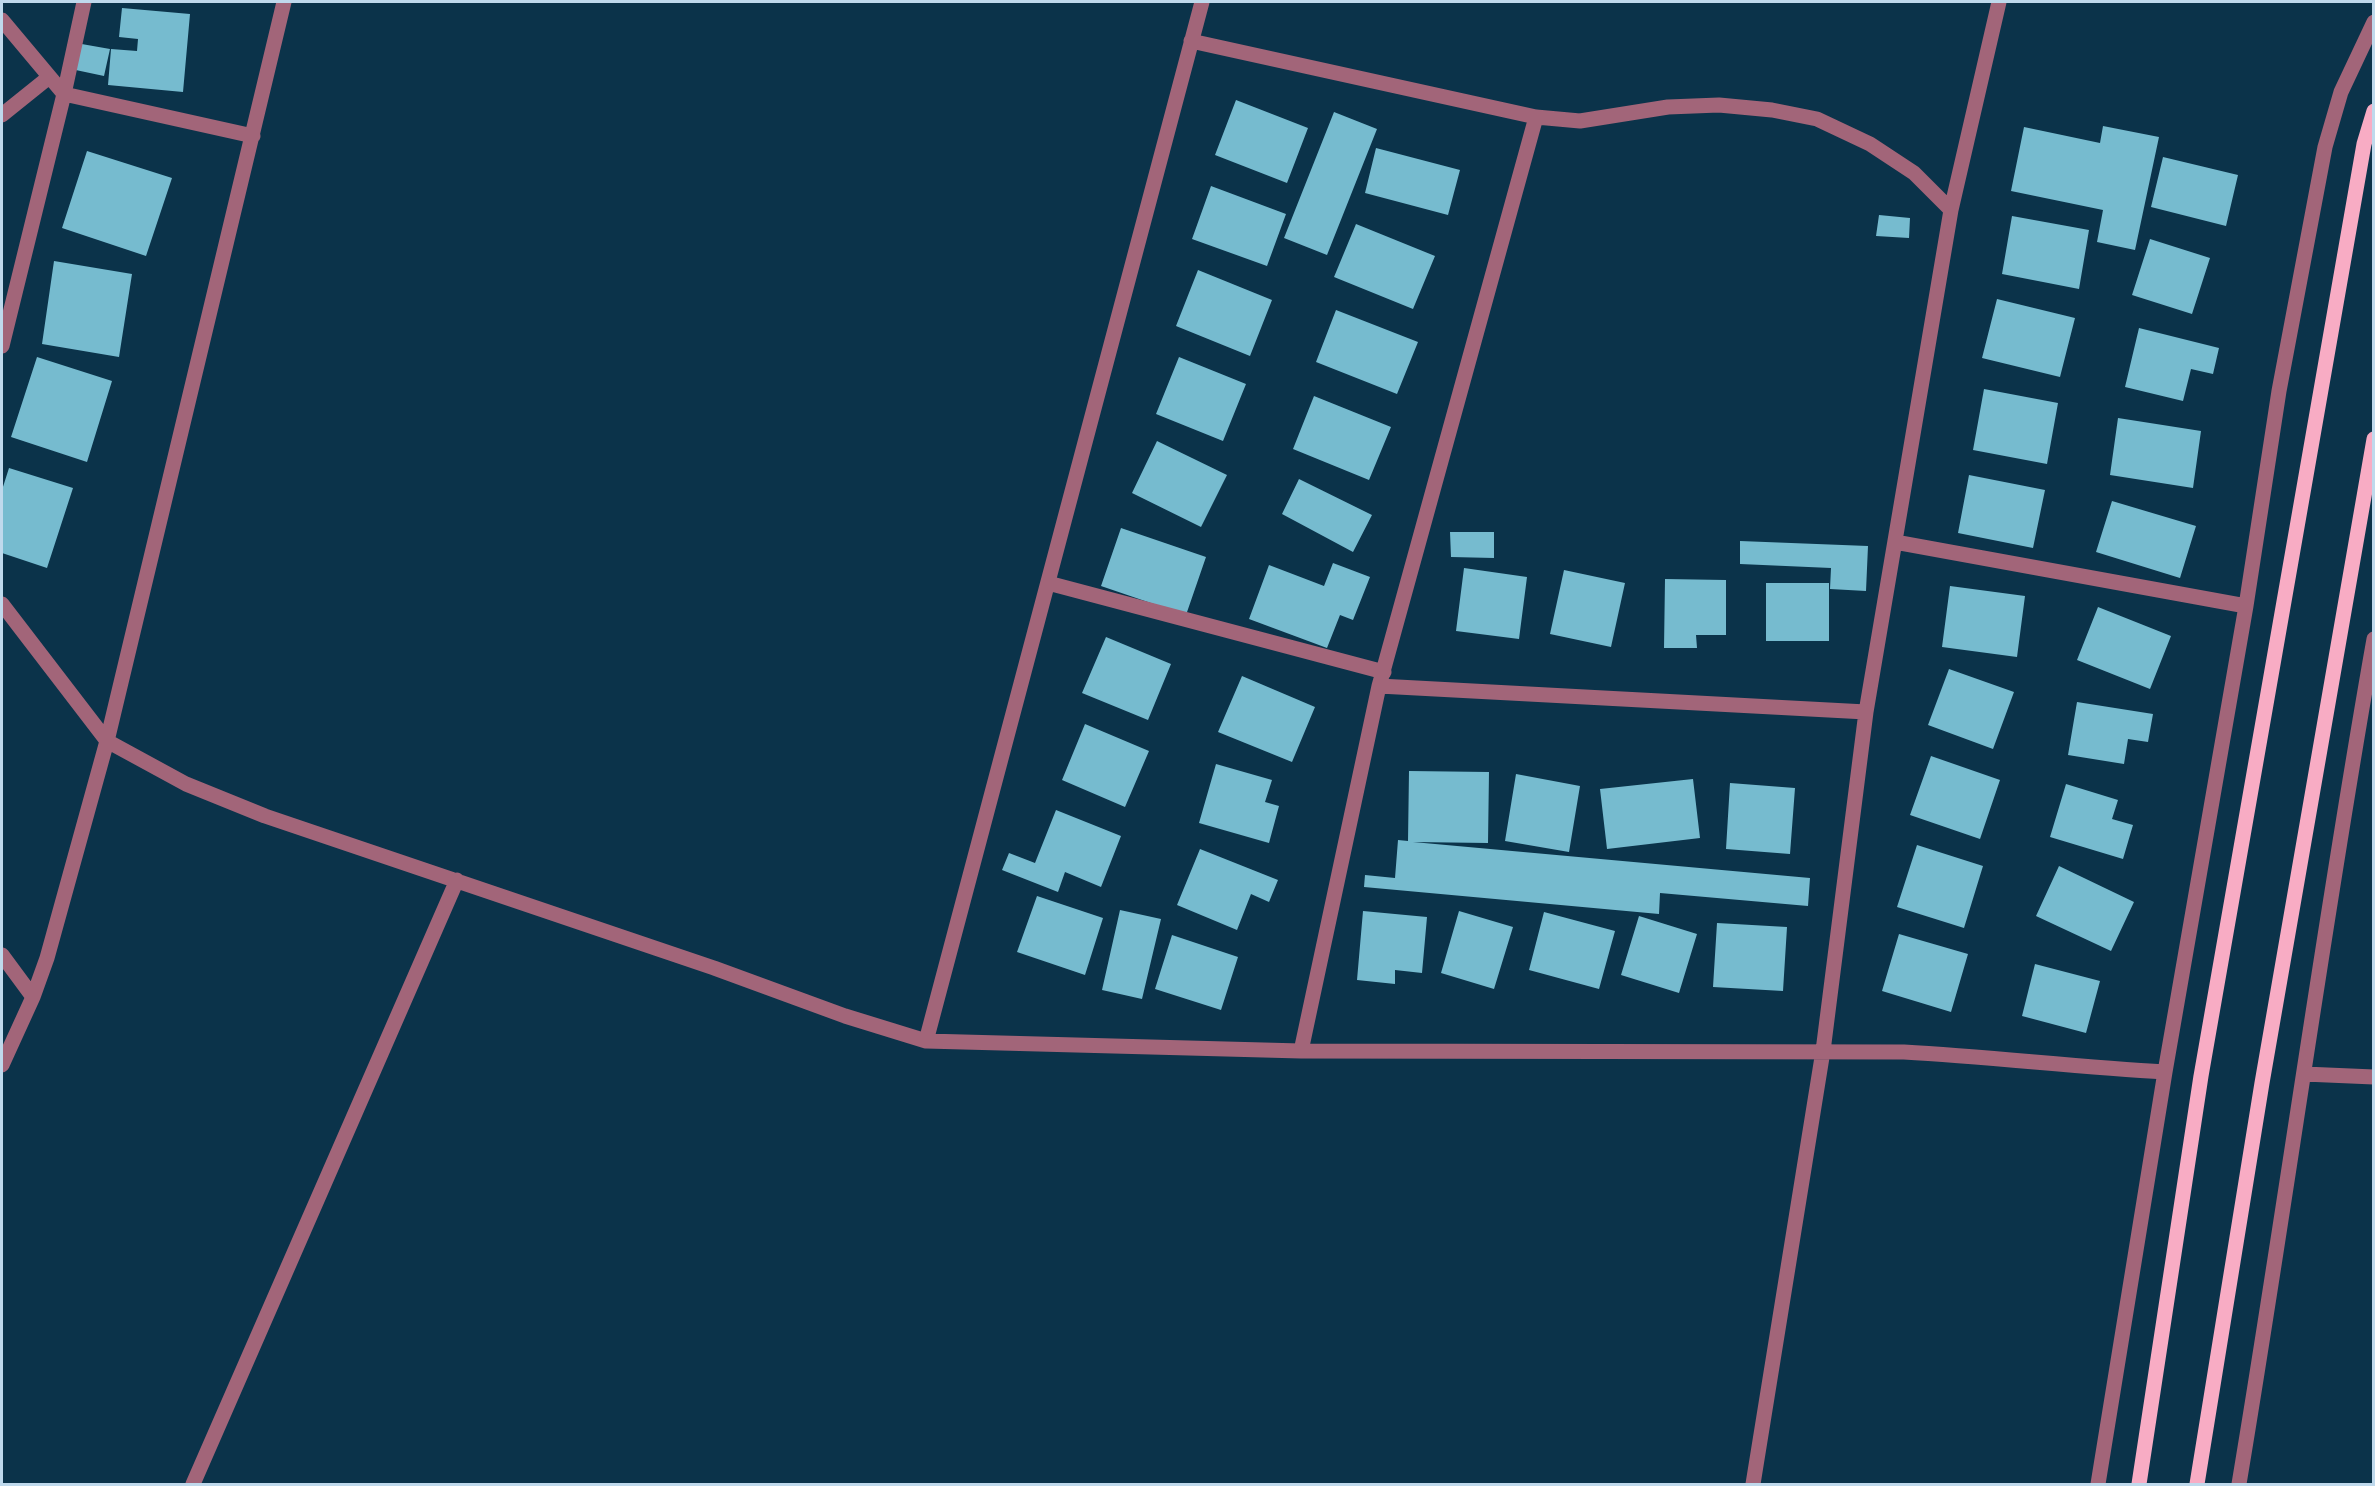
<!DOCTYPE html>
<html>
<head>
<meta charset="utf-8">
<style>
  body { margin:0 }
  #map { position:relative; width:2375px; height:1486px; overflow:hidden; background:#0b334a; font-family:Mulish,sans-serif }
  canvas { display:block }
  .frame { position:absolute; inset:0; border:3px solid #bfd9ec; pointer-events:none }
</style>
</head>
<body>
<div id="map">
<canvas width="2375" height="1486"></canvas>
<div class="frame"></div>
</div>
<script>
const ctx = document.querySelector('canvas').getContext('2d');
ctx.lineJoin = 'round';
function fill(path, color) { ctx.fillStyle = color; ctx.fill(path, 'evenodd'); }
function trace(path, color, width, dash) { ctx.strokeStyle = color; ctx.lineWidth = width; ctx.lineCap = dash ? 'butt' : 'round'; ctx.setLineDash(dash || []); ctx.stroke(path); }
fill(new Path2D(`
  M122,8L190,14L183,92L108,85L111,49L137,51L138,39L119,37Z
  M76,43L110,49L104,76L71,69Z
  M1236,100L1308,128L1287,183L1215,155Z
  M1334,112L1377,129L1327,255L1284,238Z
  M2103,126L2159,137L2135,250L2097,242L2103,210L2011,191L2024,127L2100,143Z
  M1376,148L1460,170L1448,215L1365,193Z
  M87,151L172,178L146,256L62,228Z
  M2163,157L2238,175L2226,226L2151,207Z
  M1211,186L1286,214L1267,266L1192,239Z
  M1879,215L1910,218L1909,238L1876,236Z
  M2012,216L2089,230L2079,289L2002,274Z
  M1356,224L1435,256L1413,309L1334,277Z
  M2150,239L2210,258L2192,314L2132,295Z
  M54,261L132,274L119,357L42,344Z
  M1198,270L1272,300L1250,356L1176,326Z
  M1997,299L2075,318L2060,377L1982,358Z
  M1336,310L1418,342L1397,394L1316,362Z
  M2139,328L2219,348L2213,374L2191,369L2183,401L2125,387Z
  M37,357L112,381L87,462L11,437Z
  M1179,357L1246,384L1223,441L1156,414Z
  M1984,389L2058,403L2047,464L1973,450Z
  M1314,396L1391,427L1369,480L1293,449Z
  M2118,418L2201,431L2193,488L2110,475Z
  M1157,441L1227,475L1201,527L1132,493Z
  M9,468L73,488L47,568L2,553V490Z
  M1969,475L2045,490L2033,548L1958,533Z
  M1299,479L1372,515L1353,552L1282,514Z
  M2112,501L2196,526L2180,578L2096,552Z
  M1121,528L1206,557L1186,615L1101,586Z
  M1450,532H1494V558L1451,557Z
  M1740,541L1868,546L1866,591L1830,589L1831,568L1740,564Z
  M1333,563L1370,577L1353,620L1340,615L1327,648L1249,619L1269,565L1324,586Z
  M1464,568L1527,577L1519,639L1456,631Z
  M1564,570L1625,583L1611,647L1550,634Z
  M1665,579L1726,580V635H1696L1697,648H1664Z
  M1766,583H1829V641H1766Z
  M1950,586L2025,596L2017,657L1942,647Z
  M2098,607L2171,636L2150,689L2077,660Z
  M1106,637L1171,664L1148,720L1082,693Z
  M1949,669L2014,692L1993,749L1928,725Z
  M1242,676L1315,707L1292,762L1218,732Z
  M2077,702L2153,714L2148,742L2128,739L2124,764L2068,755Z
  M1085,724L1149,751L1125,807L1062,780Z
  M1931,756L2000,780L1980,839L1910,815Z
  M1216,764L1272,780L1265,802L1279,806L1269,843L1199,823Z
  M1409,771L1489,772L1488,843L1413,842L1810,878L1808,906L1660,893L1659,914L1364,887L1365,875L1395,878L1398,840L1408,841Z
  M1516,774L1580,786L1569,852L1505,841Z
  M1693,779L1700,838L1607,849L1600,789Z
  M1730,783L1795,788L1790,854L1726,849Z
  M2066,784L2118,800L2112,819L2133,825L2123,859L2050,837Z
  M1056,810L1121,836L1101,887L1065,872L1058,892L1002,870L1009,853L1035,863Z
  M1917,845L1983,866L1964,928L1897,907Z
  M1200,849L1278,880L1269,902L1251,894L1237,930L1177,905Z
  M2059,866L2134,902L2111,951L2036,916Z
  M1037,896L1103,918L1085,975L1017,952Z
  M1120,910L1161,919L1142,999L1102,990Z
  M1363,911L1427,917L1422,973L1395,970V984L1357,980Z
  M1459,911L1513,927L1494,989L1441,973Z
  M1544,912L1615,931L1599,989L1529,970Z
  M1639,916L1697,934L1679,993L1621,975Z
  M1717,923L1787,927L1783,991L1713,987Z
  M1899,934L1968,954L1951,1012L1882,991Z
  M1172,935L1238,957L1221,1010L1155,989Z
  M2035,964L2100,981L2086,1033L2022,1016Z`), '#76bbcf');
trace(new Path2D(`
  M1202,2L926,1041L1301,1051L1904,1052C1991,1057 2078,1067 2165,1072
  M2,20L64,94L253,136
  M1191,41L1536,117L1580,121L1668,107L1719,105L1772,110L1817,119L1870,144L1914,173L1951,210
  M2,115L48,78
  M2,346L64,94L84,2
  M1895,542L2246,606
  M1048,583L1384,672
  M2,604L107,741L186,784L265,816L714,968L845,1016L926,1041
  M1379,686L1866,712
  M2,955L33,997
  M1301,1051L1379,686L1536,117
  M2,1065L33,997L47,958L107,741L284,2
  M2304,1074L2374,1077
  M193,1484L457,880
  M1753,1484L1823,1051L1866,712L1951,210L1999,2
  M2098,1484L2165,1072L2246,606L2279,391L2325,147L2341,92L2374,22
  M2239,1484C2286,1203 2324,920 2374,639`), '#a26579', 15);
trace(new Path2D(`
  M2139,1484L2201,1076L2364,144L2374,111
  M2197,1484L2262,1083L2374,439`), '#f8acc4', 15);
</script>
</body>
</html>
